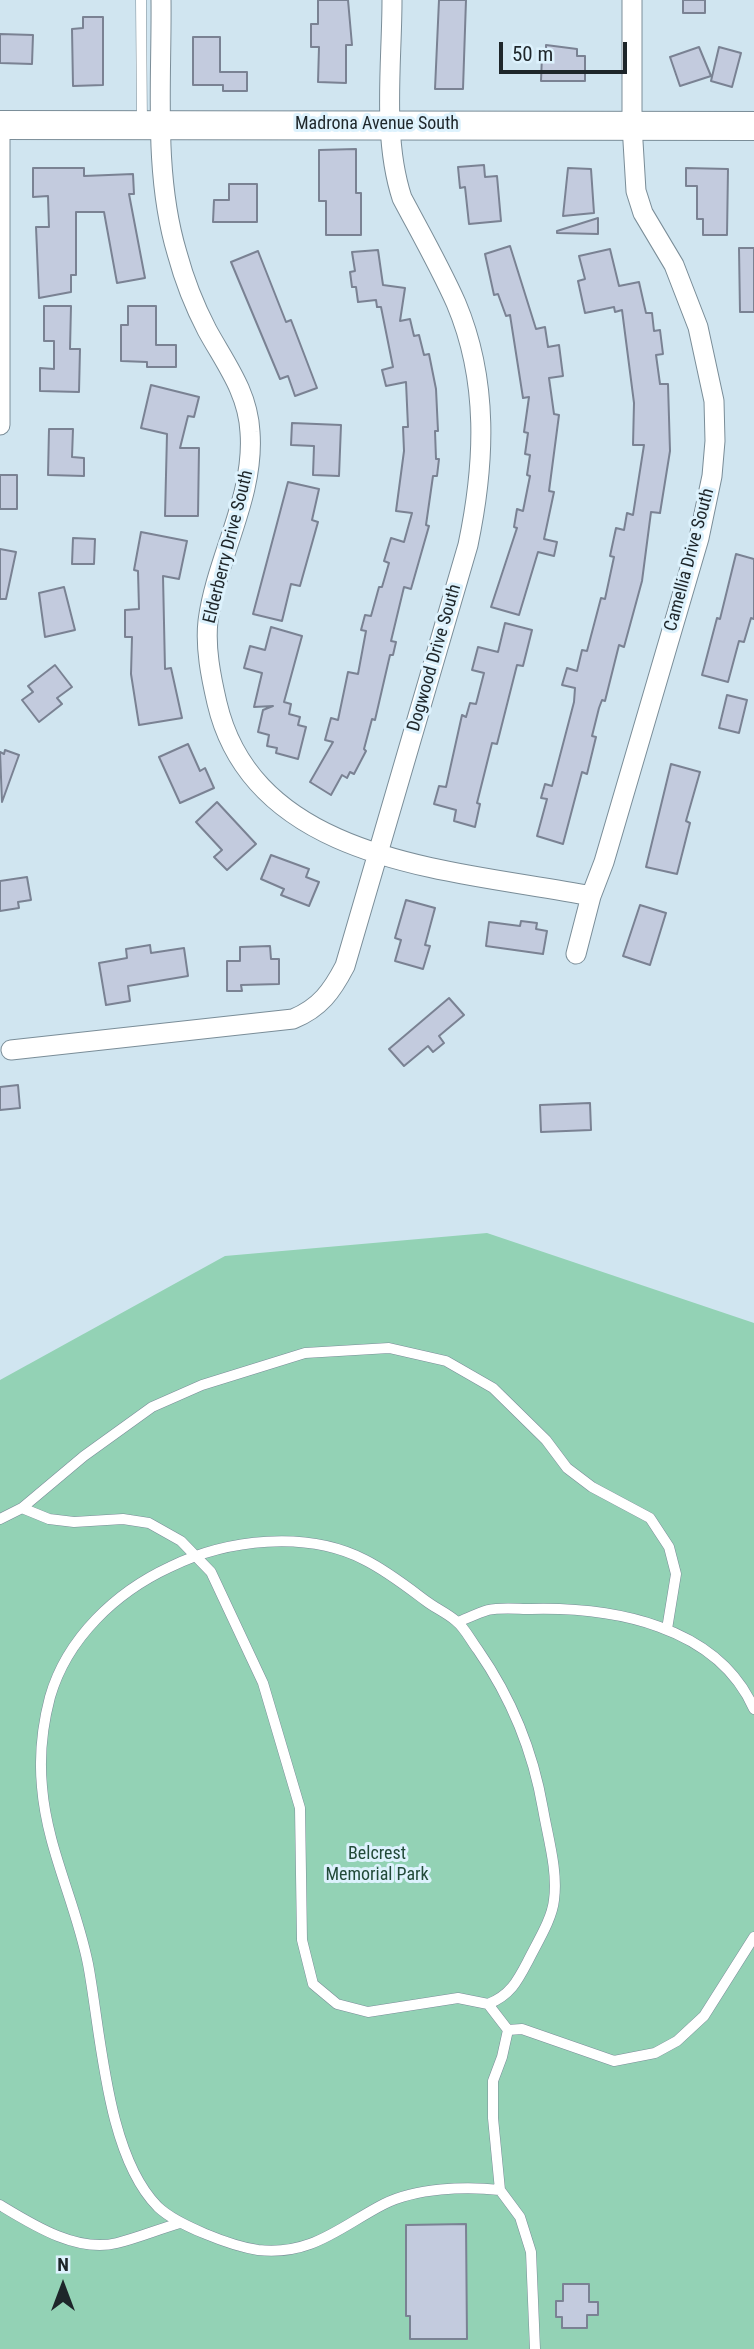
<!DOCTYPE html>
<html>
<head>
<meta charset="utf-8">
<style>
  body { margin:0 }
  #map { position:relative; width:754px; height:2349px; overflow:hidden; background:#d0e5f0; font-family:"Roboto Condensed",sans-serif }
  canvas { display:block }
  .north { position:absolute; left:28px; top:2251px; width:70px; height:70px; -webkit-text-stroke:5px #ddf2fd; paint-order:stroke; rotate:0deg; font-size:19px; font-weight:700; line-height:28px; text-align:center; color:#1e262a }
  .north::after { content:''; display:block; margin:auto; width:24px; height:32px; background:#1e262a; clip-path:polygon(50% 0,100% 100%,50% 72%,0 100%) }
  .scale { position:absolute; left:499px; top:42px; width:128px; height:32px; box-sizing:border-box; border:4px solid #1e262a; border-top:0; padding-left:9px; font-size:21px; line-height:24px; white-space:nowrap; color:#1e262a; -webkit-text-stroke:5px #ddf2fd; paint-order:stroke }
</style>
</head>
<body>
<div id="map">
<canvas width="754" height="2349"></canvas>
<div class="north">N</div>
<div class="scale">50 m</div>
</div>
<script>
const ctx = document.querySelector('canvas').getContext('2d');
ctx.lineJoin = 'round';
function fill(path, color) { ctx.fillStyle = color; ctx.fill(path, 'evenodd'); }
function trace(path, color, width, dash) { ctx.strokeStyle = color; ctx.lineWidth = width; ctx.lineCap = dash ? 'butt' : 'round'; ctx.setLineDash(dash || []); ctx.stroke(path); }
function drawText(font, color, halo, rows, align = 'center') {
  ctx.font = font + ' "Roboto Condensed",sans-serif'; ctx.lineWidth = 6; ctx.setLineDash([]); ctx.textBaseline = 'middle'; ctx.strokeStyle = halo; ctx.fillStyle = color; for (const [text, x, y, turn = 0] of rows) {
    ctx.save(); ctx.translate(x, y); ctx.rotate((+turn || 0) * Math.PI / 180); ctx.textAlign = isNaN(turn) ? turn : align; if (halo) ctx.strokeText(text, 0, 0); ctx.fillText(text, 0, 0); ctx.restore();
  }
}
fill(new Path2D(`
  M487,1233L754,1323V2349H0V1380L225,1256Z`), '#93d2b5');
const building = new Path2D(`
  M318,0H348L352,45H346V83L318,82L319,47H311V24H318Z
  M439,0H466L463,89H435Z
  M683,0H705V13H683Z
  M83,17H103V85L73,86L72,29L83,28Z
  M0,34L33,35L32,64L0,63Z
  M193,37H220V72H247V91H223V85H193Z
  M546,45L577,49V56H585V81H541L542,55H546Z
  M699,47L711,76L680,86L670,57Z
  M719,47L741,53L732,87L711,81Z
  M356,149V193H361V235H326V201H319V150Z
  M484,165L485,177L497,176L501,221L469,224L465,187L460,188L458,167Z
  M33,168H84V176L133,174L134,194H129L145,278L117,283L104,212H76V275H71V292L39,298L36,227H49L48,196L33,197Z
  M568,168L591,169L594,213L563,216Z
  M686,168L728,169L727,235H703V219H697V186H686Z
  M229,184H257V222H213L214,200H229Z
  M598,218V234L557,233V231Z
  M510,246L536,329L545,327L548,347L559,345L563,376L549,378L554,414L559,415L549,491L554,492L544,539L557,542L554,556L538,552L519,615L491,607L517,528L514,527L517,509L523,511L530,476L527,475L530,455L525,454L528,433L524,432L529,397L523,398L510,315L506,316L498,294L494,295L485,254Z
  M739,248H754V312H740Z
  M610,249L619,286L639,282L646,313H652L654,331L660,330L663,354L656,355L660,384H668L670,451L660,513L651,512L642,581L624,647L619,645L605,701L602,700L599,708L592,736L596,737L587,774L582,772L563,844L537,836L547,799L541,798L545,784L552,786L574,702L575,688L562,685L567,668L577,671L582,650L587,651L601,598L605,599L614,557L610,556L616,528L624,530L627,513L633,515L644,445H633L634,403L622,310L615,312L614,307L585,313L578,281L585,279L579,256Z
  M378,250L383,285L405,288L400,321L410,319L414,336L419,335L424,355L429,354L436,389L438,431H435L436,459H439L437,476H433L426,525L429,526L411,589L404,587L391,641L396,642L393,655H390L375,720L372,719L364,749L366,751L354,774L350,772L347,778L342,775L331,795L310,782L333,742L325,740L331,718L338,720L348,672L358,674L366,631L361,630L365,615L371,616L379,587H382L389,563L384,561L391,538L404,542L412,513L396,511L404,451L403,427H408L406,382L386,386L382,370L393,367L381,307H377L376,300L358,302L356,287H352L350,272L355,271L352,252Z
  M258,251L286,322L291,320L317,388L295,396L288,376L280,379L231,262Z
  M44,306H71L70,349H80L79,392L40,391V368L54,369V341H44Z
  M128,306H156V345H176V367H147V362L121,361V325H128Z
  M151,385L199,397L194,417L188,416L180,448H199L198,516H165L167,434L141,428Z
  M292,423L341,425L339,476L313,475L314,446L291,445Z
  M49,429H73L72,457L84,458V476L48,475Z
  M0,475H17V509H0Z
  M288,482L319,489L312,520L318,522L300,586L291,584L282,621L253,614Z
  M141,532L187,541L179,579L163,576L165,669L171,668L182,718L139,725L131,674L132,637H125V610L139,609L138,571L134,570Z
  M73,538L95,539L94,564H72Z
  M0,549L16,552L6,599H0Z
  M736,554L754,559V619L751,618L744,642L739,641L728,682L702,675L717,618L720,619Z
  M64,587L75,630L45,637L39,593Z
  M505,623L532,630L523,666L517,665L497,744L492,743L477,803L480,804L475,827L454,821L456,810L434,804L439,786L446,787L462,715L466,717L470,703L476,704L484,673L472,670L478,647L498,652Z
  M271,627L302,636L284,702L291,704L289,714L300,717L298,725L306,727L298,759L276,753L277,748L267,746L269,735L258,732L263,710L273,706L254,707L262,673L244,668L250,646L265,650Z
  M55,665L72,687L57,698L62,704L39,722L22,700L33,692L28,686Z
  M727,695L747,700L739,733L719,728Z
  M188,744L200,771L205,768L214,788L180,803L159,757Z
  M5,750L19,755L2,802L0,752L4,754Z
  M671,764L700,772L686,821L690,823L677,874L646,867Z
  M217,802L256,844L227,870L214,857L222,850L196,822Z
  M271,855L309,869L306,877L319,882L309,906L281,895L284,889L261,879Z
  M27,877L31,900L18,902L19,908L0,911V881Z
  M406,900L435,908L425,945L430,946L423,969L395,961L401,940L395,938Z
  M640,905L666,913L650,965L623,956Z
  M521,921L537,923L536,929L547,931L543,954L486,946L489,922L520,926Z
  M150,945L151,953L184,948L188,976L128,986L130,1001L106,1005L99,963L127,958L126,949Z
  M270,946L271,959H279V984L241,985L242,991H227V961H240V947Z
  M449,998L464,1015L439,1036L444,1043L433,1052L428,1046L404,1066L389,1049Z
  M18,1085L20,1108L0,1110V1087Z
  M590,1103L591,1130L541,1132L540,1105Z
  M466,2224L467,2339H410V2316H406V2225Z
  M563,2284H589V2302H598V2315H587V2328H562V2317H556V2301H563Z`);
fill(building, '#c3cbde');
trace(building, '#7a8293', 2);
const lane = new Path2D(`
  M141,0L142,125
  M22,1508L49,1519L74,1522L123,1519L149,1523L181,1541L211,1572L263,1683L300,1808L302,1940L313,1984L337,2004L368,2012L458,1998L488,2004
  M0,1519L22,1508L84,1456L152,1407L202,1385L305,1353L389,1348L446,1361L493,1388L546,1440L567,1468L592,1487L650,1518L669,1547L676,1574L667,1629
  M458,1622C468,1618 478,1613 488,1610C501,1607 518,1609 531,1609C612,1607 717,1625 754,1709
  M508,2030L522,2029L614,2061L655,2053L677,2041L704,2016L754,1937
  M500,2190C465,2186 416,2188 384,2204C341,2226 312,2256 258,2250C231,2246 177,2225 158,2207C106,2155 101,2032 88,1964C76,1903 47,1849 42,1787C39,1755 42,1727 50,1697C67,1638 116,1592 170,1567C227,1539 307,1530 365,1560C387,1571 406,1586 426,1601C435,1608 447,1613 456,1621C465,1628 471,1641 478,1650C512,1699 533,1751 543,1809C548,1838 558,1871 554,1900C552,1919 538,1941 529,1959C518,1980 511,1995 488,2004L508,2030L502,2057L493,2081V2118L500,2190L520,2217L531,2252L535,2349
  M0,2205C33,2225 77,2253 117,2243C138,2238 159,2229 180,2223`);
const street = new Path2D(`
  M161,0C162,82 153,173 177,253C184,279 194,305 207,330C225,363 248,392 250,432C255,497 216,558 208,621C205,648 211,677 217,703C255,865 458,870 591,896
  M0,132V425
  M576,954L591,896L604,862L699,538L712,476L715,441L714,401L698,327L674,265L643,213L636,191L632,125V0
  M11,1050L293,1019C320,1008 332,991 345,966L468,545C485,464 489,381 456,303C440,267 420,232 402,198C382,137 392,63 392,0`);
const secondary = new Path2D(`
  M0,125L754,126`);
trace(lane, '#7a8d98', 11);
trace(street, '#7a8d98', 21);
trace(secondary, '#7a8d98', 30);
trace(lane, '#fff', 10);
trace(street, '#fff', 19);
trace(secondary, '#fff', 28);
drawText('18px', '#1e262a', '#ddf2fd', [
  ["Madrona Avenue South",377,124],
  ["Elderberry Drive South",229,547,-76],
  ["Camellia Drive South",690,560,-75],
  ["Dogwood Drive South",435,658,-74]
]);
drawText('18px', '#224a39', '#ddf2fd', [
  ["Belcrest",377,1854],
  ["Memorial Park",377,1875]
]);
</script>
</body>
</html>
